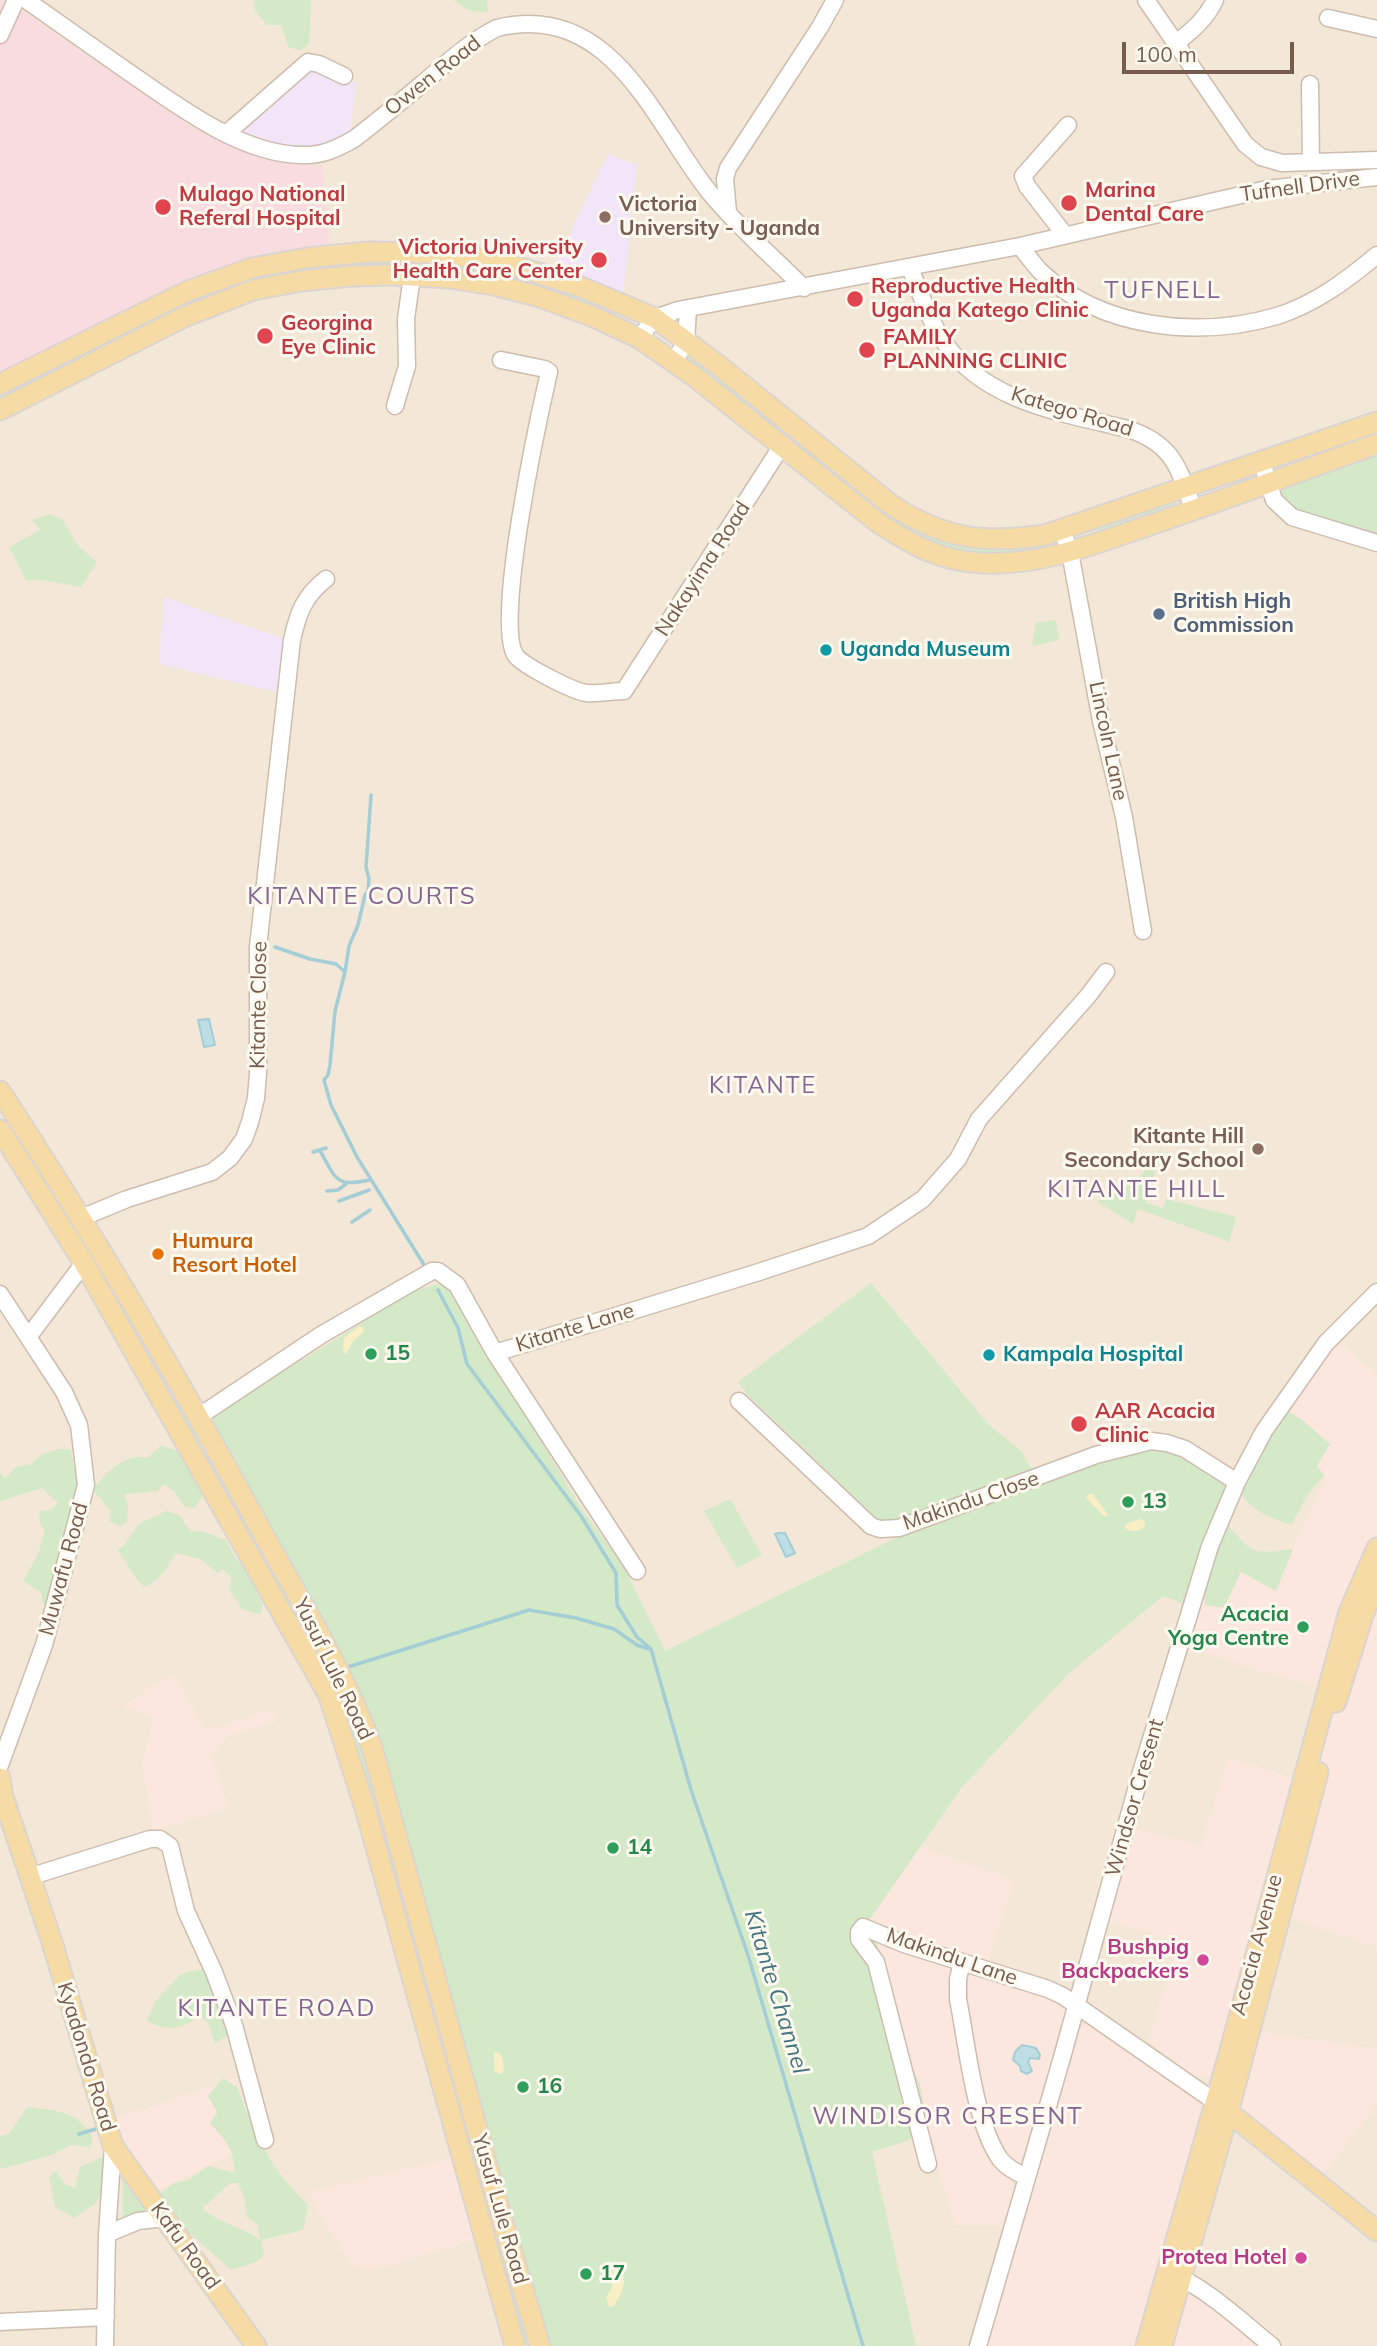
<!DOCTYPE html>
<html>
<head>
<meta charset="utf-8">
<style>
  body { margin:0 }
  #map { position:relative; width:1377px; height:2346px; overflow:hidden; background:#fcf5e8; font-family:Mulish,sans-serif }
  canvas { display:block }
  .scale { position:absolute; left:1122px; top:42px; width:172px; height:32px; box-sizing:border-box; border:4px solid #755c4d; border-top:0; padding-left:9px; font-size:21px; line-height:24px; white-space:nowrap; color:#755c4d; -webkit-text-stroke:5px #fef9ef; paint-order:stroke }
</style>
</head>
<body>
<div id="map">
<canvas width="1377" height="2346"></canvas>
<div class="scale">100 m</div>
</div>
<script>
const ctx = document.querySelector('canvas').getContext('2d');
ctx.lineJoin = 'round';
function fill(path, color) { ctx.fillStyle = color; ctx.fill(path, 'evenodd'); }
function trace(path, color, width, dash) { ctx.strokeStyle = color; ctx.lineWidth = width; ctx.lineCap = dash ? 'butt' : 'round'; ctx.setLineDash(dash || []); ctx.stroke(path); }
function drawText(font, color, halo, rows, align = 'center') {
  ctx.font = font + ' Mulish,sans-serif'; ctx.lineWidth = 6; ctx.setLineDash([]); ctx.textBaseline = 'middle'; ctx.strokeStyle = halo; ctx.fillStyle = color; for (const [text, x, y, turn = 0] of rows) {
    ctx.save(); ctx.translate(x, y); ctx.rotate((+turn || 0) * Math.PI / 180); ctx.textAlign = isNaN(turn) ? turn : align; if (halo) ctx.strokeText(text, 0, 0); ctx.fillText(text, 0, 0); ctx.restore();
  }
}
fill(new Path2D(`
  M0,0H1377V2346H0Z`), '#f3e7d7');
fill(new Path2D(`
  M1336,1339L1377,1374V1540L1323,1689L1253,1669L1185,1646L1215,1551L1280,1576L1326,1476L1317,1467L1269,1431Z
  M1377,1578V1947L1282,1916L1299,1838L1331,1715Z
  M174,1673L206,1731L273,1709L277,1721L227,1737L212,1755L229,1808L154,1831L142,1764L153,1718L122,1706Z
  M1228,1757L1295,1779L1268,1870L1247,1961L1215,2072L1205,2077L1190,2075L1149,2041L1176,1940L1108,1922L1130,1828L1201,1845Z
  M919,1846L1015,1880L987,1965L864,1926Z
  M876,1940L953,1966L977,2137L983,2151L1012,2181L1014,2189L1003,2225H955L930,2143L920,2084L902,2047Z
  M968,1972L1054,1997L1066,2003L1068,2009L1022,2164L1018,2165L1000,2149L989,2127L962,1980Z
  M1086,2024L1099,2027L1143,2062L1200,2093L1207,2099L1138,2346H980L1073,2032Z
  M1251,2031L1377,2049V2104L1322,2176L1275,2143L1231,2101Z
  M234,2078L259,2141L159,2190L121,2146L114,2119Z
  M457,2157L482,2238L374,2270L352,2265L314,2205L311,2191Z
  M1189,2287L1264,2346H1156Z`), '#fbe7dd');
fill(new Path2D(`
  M304,72L328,74L356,83L350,134L318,149L282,150L244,136L243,130L254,116Z
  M608,154L637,165L623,296L552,270Z
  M164,597L284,639L276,692L159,664Z`), '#f2e5f8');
fill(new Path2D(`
  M0,0H7L193,128L280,163L322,165L330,249L279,256L0,378Z`), '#f9dcdf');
fill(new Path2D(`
  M253,0H309L311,2L309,43L302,50L288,47L282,25H267L255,10Z
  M454,0H487L488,13L466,9Z
  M404,262C482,265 543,283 616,310L599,313L547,294L305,275L0,405V392L207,294L283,273L335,265Z
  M689,351L920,532C958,547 994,550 1035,546L1040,551L1035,556L953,553L907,534L681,358Z
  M1368,432L1370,440L1284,469L1281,467L1284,461Z
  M1377,455V535L1294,511L1285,503L1279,485Z
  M1173,502L1177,504L1178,508L1099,536L1096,528Z
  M50,514L63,520L78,546L97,562L81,587L42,580H26L9,547L41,530L32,520Z
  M1056,620L1059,640L1032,646L1036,623Z
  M1162,1147L1146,1203L1163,1208L1166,1199L1236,1217L1229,1243L1225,1240L1138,1209L1133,1224L1098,1202L1109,1191C1135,1190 1147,1167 1162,1147Z
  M30,1155L37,1156L201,1440L202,1445L196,1446L28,1159Z
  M871,1283L988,1424L1022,1452L1035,1475L1130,1446L1175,1450L1225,1485L1224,1499L1185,1604L1163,1596L1069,1673L962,1787L865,1926L876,1940L902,2047L920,2084L928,2134L872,2152L916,2346H550L378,1738L340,1651L210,1417L412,1292L437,1284L449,1287L581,1508L623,1565L665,1651L953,1510L887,1528L746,1393L738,1382Z
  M1288,1411L1302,1420L1330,1444L1317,1466L1324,1475L1309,1493L1291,1525C1272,1519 1250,1510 1240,1492L1269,1431Z
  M161,1446L182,1452L203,1495L195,1508L184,1506L175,1492L164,1484L158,1491L124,1494L128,1508L127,1523L119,1526L109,1521L111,1511L93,1490C104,1474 126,1452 147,1458Z
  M58,1449H70L81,1489L48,1609L42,1601V1593L23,1581L38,1555L45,1531L39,1521L40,1511L51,1510L58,1503L42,1488L0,1501V1473L5,1479L16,1467L31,1464L41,1455Z
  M205,1453H209L351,1710L377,1795L375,1801H372L204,1457Z
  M730,1499L762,1555L737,1568L704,1511Z
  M166,1511L179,1515L191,1532L201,1531L226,1540L236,1559L256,1582L257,1594L263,1604L260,1615L242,1609L229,1589L232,1578L223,1569L218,1573L200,1559L176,1553C167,1568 160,1580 144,1587C133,1576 127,1563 117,1550L123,1546L139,1524Z
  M1225,1524C1234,1529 1237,1537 1245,1544C1257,1556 1277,1551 1293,1549L1276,1591L1241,1572L1224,1608L1205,1605L1204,1582Z
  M380,1814L384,1817L490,2206L482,2196L376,1817Z
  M204,1969L230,2034L215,2043L208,2023L200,2015C181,2030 169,2032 147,2021L155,2002L181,1974Z
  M223,2078L237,2087C254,2132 271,2171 308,2205L303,2230L261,2240L264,2255L256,2262L231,2270L172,2217L161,2193L174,2183L188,2180L208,2166L235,2173C234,2148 226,2141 210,2123L217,2112L208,2096ZM230,2183H238L245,2200L246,2216L258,2225L260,2240C243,2227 217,2223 203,2208Z
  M27,2107C54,2110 80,2111 93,2139L90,2147L71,2145L52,2155L0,2169V2136L9,2134Z
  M104,2156L108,2174L97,2202L74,2218L55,2207L49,2177L56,2171L65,2184L75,2188L80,2167Z
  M122,2170L152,2213L123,2224Z
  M496,2221L532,2346H526L494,2232L493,2223Z`), '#d4e9c7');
fill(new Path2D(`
  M359,1326L364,1328L363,1333L354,1340L346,1354L343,1352L344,1338Z
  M1088,1494H1093L1108,1515L1105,1517L1086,1498Z
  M1140,1519L1145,1521V1526C1139,1532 1132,1533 1125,1528V1524Z
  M494,2052L499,2053L503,2059L504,2071L500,2074L494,2071Z
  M614,2264C631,2275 623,2292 614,2306L609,2307L606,2297C616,2286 610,2277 614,2264Z`), '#f9efc5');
const water = new Path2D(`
  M209,1019L215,1045L204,1047L198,1020Z
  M779,1533H785L795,1553L786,1557L775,1534Z
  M1022,2045L1036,2048L1040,2055L1039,2059L1030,2058L1028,2062L1032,2071L1027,2074L1021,2071L1020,2066L1013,2060L1015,2052Z`);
fill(water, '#bddee5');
trace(water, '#a4cdd6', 2);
trace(new Path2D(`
  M371,795L366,867L369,879L368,891L365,895L358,925L349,946L345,972L335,1011L330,1065L328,1075L324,1080L331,1105L357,1157L426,1268
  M275,947L310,959L336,964L344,971
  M320,1151C336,1178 335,1188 369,1180
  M313,1152L326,1148
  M327,1191L338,1190L346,1184
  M339,1201L369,1190
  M352,1222L370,1210
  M438,1290L458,1328L467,1364L581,1516L616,1573L617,1605L637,1637L651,1649
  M651,1649L691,1790L748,1955L863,2346
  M348,1667L529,1610L576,1618L614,1629L637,1645L649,1649
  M79,2134L99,2128`), '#a4cdd6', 3.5);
const minor = new Path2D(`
  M26,0C60,24 93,47 127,71C177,105 241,155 303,155C322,156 338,148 354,139C379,120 404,99 428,79C450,60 471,41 497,28C613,0 655,125 710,193C738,227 773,257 804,288
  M1146,0L1245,144L1261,157L1282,163L1377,160
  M1328,18L1377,29
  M0,35L16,0
  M1176,43C1193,30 1206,19 1215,0
  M1310,84L1311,162
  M227,133L308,62L319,64L344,76
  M728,212L725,179L728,168L820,27L835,0
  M1065,235L1027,186L1023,176L1068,125
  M1020,246C1026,254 1033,263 1040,271C1101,329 1198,339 1277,316C1315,304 1347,280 1377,255
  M910,268C920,292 929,320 944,342C985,402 1062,413 1128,429C1174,444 1179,469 1194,511
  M639,338L655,318L678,310L1020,246L1267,189L1377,177
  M501,360L545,369L549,372C539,416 493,626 516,656C524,666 574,692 587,693C599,694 612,691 624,691L781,447
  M674,361L686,342L688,309
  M395,406L407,366L406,319L412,276
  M1262,463L1274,500L1292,517L1377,543
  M1062,530L1070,552L1101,721L1124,817L1143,931
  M81,1218L127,1199L212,1172L230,1158L244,1139L250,1122L256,1098L258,1073V947L292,640C298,613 304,596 326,579
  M0,1294L64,1392L79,1425L86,1485L44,1645L0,1765
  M29,1336L84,1263
  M495,1353L637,1571
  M739,1401L871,1526L880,1529L899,1528L1096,1455L1151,1441L1167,1443L1185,1449L1237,1482
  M198,1417L321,1335L432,1271H438L457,1285L495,1353L759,1272L868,1236L923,1199L958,1159L979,1119L1088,996L1106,972
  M29,1877L150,1839H160L170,1846L186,1911L214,1972L234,2025L265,2140
  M962,1962L958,1979V1999C967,2044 974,2121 1000,2159C1007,2168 1017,2173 1027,2177
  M928,2164L876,1962L859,1939V1932L863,1927L904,1944L1048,1989L1063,1996L1214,2101
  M107,2234L138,2221L166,2218
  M1172,2275C1201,2283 1247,2326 1272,2346
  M0,2322L106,2317
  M105,2346L107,2234L113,2146
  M978,2346L1061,2061L1141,1772L1210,1546L1237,1482L1264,1431L1326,1343L1377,1292`);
const major = new Path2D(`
  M0,384L188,291L252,268L307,258L368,252L437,253L483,259L522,268L581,287L655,318L718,365L890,504C943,539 983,544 1045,535L1377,422
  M0,410L184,317L253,290L301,281L350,276L393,275L450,278L494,285L537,296L594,317L639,338L695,377L876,521C910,544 939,561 982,563C1040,566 1094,544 1147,526C1224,500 1300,471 1377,444
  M0,1091C93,1233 180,1381 261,1530C300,1601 344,1671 372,1747L500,2212L540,2346
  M0,1130L84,1263L329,1696L365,1808L515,2346
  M1336,1702L1363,1615L1377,1581
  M0,1778L3,1797L52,1942L113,2146L256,2346
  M1221,2106L1377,2231
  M1146,2346L1229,2054L1349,1612L1377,1548
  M1162,2346L1228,2113L1318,1772`);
trace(minor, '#cdbdaf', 19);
trace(major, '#dbd5d1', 23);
trace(minor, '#fff', 16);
trace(major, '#f7dba4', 19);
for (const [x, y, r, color] of [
  [1069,203,9,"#e0444e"],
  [163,207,9,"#e0444e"],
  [605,217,7,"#8d6e63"],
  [599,260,9,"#e0444e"],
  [855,299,9,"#e0444e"],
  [265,336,9,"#e0444e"],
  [867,350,9,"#e0444e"],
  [1159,614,7,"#5c6f8a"],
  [826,650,7,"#0f9aa8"],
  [1258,1149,7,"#8d6e63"],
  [158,1254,7,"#e8710a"],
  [371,1354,7,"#2e9e5b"],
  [989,1355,7,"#0f9aa8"],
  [1079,1424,9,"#e0444e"],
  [1128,1502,7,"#2e9e5b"],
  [1303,1627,7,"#2e9e5b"],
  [613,1848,7,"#2e9e5b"],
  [1203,1960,7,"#d1479c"],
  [523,2087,7,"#2e9e5b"],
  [1301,2258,7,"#d1479c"],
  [586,2274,7,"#2e9e5b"]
]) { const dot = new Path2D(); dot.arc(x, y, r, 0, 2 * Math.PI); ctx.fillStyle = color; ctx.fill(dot); trace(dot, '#fef9ef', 2.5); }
drawText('21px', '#755c4d', '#fef9ef', [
  ["Owen Road",433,76,-38],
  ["Tufnell Drive",1300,187,-8],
  ["Katego Road",1072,412,17],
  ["Nakayima Road",703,569,-57],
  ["Lincoln Lane",1108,741,78],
  ["Kitante Close",259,1005,-89],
  ["Kitante Lane",575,1328,-17],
  ["Makindu Close",971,1501,-19],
  ["Muwafu Road",64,1569,-75],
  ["Yusuf Lule Road",333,1669,64],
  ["Windsor Cresent",1135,1798,-74],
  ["Acacia Avenue",1257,1945,-75],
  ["Makindu Lane",952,1957,19],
  ["Kyadondo Road",86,2057,73],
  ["Yusuf Lule Road",500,2209,74],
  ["Kafu Road",185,2246,54]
]);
drawText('bold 21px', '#be3a42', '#fef9ef', [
  ["Marina",1085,191],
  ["Dental Care",1085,215],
  ["Mulago National",179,195],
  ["Referal Hospital",179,219],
  ["Victoria University",583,248,"right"],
  ["Health Care Center",583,272,"right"],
  ["Reproductive Health",871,287],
  ["Uganda Katego Clinic",871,311],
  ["Georgina",281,324],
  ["Eye Clinic",281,348],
  ["FAMILY",883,338],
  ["PLANNING CLINIC",883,362],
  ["AAR Acacia",1095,1412],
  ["Clinic",1095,1436]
], 'left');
drawText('bold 21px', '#785e54', '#fef9ef', [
  ["Victoria",619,205],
  ["University - Uganda",619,229],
  ["Kitante Hill",1244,1137,"right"],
  ["Secondary School",1244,1161,"right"]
], 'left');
drawText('bold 21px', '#4e5e75', '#fef9ef', [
  ["British High",1173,602],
  ["Commission",1173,626]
], 'left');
drawText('bold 21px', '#0d838f', '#fef9ef', [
  ["Uganda Museum",840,650],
  ["Kampala Hospital",1003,1355]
], 'left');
drawText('bold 21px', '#c56008', '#fef9ef', [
  ["Humura",172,1242],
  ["Resort Hotel",172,1266]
], 'left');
drawText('bold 21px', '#27864d', '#fef9ef', [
  ["15",385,1354],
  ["13",1142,1502],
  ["Acacia",1289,1615,"right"],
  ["Yoga Centre",1289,1639,"right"],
  ["14",627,1848],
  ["16",537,2087],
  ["17",600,2274]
], 'left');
drawText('bold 21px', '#b23c85', '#fef9ef', [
  ["Bushpig",1189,1948],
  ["Backpackers",1189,1972],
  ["Protea Hotel",1287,2258]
], 'right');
ctx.letterSpacing = '2px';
drawText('23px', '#846591', '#fef9ef', [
  ["KITANTE",763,1086]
]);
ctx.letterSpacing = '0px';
drawText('italic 23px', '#447580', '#fef9ef', [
  ["Kitante Channel",776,1992,73]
]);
ctx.letterSpacing = '2px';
drawText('24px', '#846591', '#fef9ef', [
  ["TUFNELL",1163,291],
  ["KITANTE COURTS",362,897],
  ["KITANTE HILL",1137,1190],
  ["KITANTE ROAD",277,2009],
  ["WINDISOR CRESENT",948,2117]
]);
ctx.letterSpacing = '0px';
</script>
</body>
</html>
